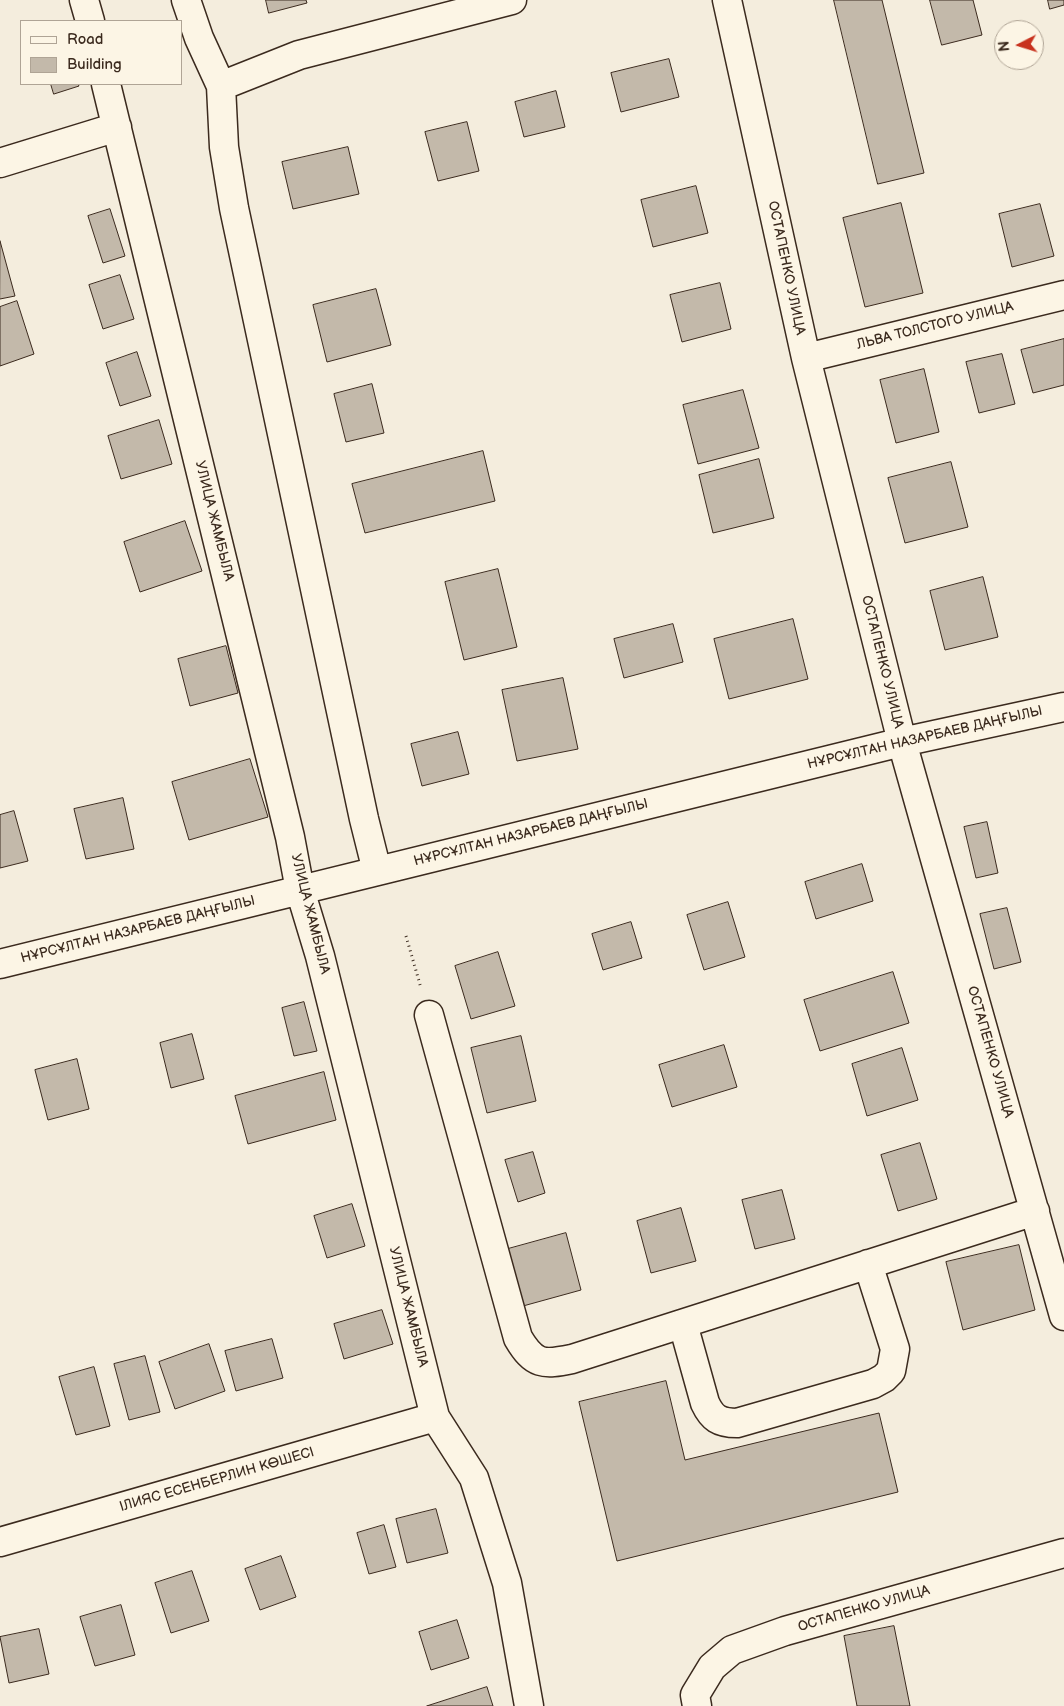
<!DOCTYPE html>
<html>
<head>
<meta charset="utf-8">
<style>
  body { margin:0 }
  #map { position:relative; width:1064px; height:1706px; overflow:hidden; background:#f4eddd; font-family:"Balsamiq Sans",sans-serif }
  canvas { display:block }
  .legend { position:absolute; left:20px; top:20px; width:162px; height:65px; box-sizing:border-box; background:#fcf5e5; border:1px solid #afa495; margin:0; padding:6px 9px; list-style:none; font-size:15px; color:#3b2a1e }
  .legend li { display:flex; align-items:center; gap:10px; height:25px }
  .legend b { width:25px; border:1px solid #afa495 }
  .north { position:absolute; left:994px; top:20px; width:50px; height:50px; box-sizing:border-box; background:#fcf5e5; border:1px solid #afa495; border-radius:50%; rotate:265deg; font-size:14px; font-weight:700; line-height:20px; text-align:center; color:#3b2a1e }
  .north::after { content:''; display:block; margin:auto; width:18px; height:22px; background:#c8321e; clip-path:polygon(50% 0,100% 100%,50% 72%,0 100%) }
</style>
</head>
<body>
<div id="map">
<canvas width="1064" height="1706"></canvas>
<ul class="legend">
<li><b style="height:6px;background:#fcf5e5"></b>Road</li>
<li><b style="height:14px;background:#c3b9aa"></b>Building</li>
</ul>
<div class="north">N</div>
</div>
<script>
const ctx = document.querySelector('canvas').getContext('2d');
ctx.lineJoin = 'round';
function fill(path, color) { ctx.fillStyle = color; ctx.fill(path, 'evenodd'); }
function trace(path, color, width, dash) { ctx.strokeStyle = color; ctx.lineWidth = width; ctx.lineCap = dash ? 'butt' : 'round'; ctx.setLineDash(dash || []); ctx.stroke(path); }
function drawText(font, color, halo, rows, align = 'center') {
  ctx.font = font + ' "Balsamiq Sans",sans-serif'; ctx.lineWidth = 4; ctx.setLineDash([]); ctx.textBaseline = 'middle'; ctx.strokeStyle = halo; ctx.fillStyle = color; for (const [text, x, y, turn = 0] of rows) {
    ctx.save(); ctx.translate(x, y); ctx.rotate((+turn || 0) * Math.PI / 180); ctx.textAlign = isNaN(turn) ? turn : align; if (halo) ctx.strokeText(text, 0, 0); ctx.fillText(text, 0, 0); ctx.restore();
  }
}
const building = new Path2D(`
  M266,0H306L307,3L269,13Z
  M834,0H882L924,173L878,184Z
  M930,0H973L982,35L942,45Z
  M1048,0H1064V5L1050,9Z
  M669,59L679,97L621,112L611,73Z
  M51,84H78L79,86L54,94Z
  M556,91L565,127L524,137L515,102Z
  M467,122L479,171L438,181L425,132Z
  M348,147L359,194L293,209L282,162Z
  M696,186L708,233L653,247L641,200Z
  M901,203L923,293L865,307L843,218Z
  M1040,204L1054,256L1012,267L999,214Z
  M110,209L125,256L103,263L88,216Z
  M0,241L15,296L0,299Z
  M120,275L134,319L103,329L89,285Z
  M720,283L731,329L682,342L670,295Z
  M376,289L391,345L327,362L313,305Z
  M17,301L34,354L0,366V307Z
  M1064,339V385L1033,393L1021,350Z
  M137,352L151,396L120,406L106,363Z
  M1002,354L1015,404L979,413L966,362Z
  M924,369L939,432L896,443L880,380Z
  M372,384L384,433L346,442L334,394Z
  M743,390L759,448L698,464L683,405Z
  M159,420L172,464L121,479L108,436Z
  M483,451L495,501L365,533L352,484Z
  M759,459L774,518L713,533L699,475Z
  M951,462L968,527L905,543L888,478Z
  M185,521L202,571L140,592L124,542Z
  M498,569L517,647L464,660L445,582Z
  M983,577L998,637L945,650L930,591Z
  M793,619L808,679L729,699L714,639Z
  M673,624L683,662L624,678L614,639Z
  M226,646L238,693L190,706L178,659Z
  M563,678L578,749L517,761L502,690Z
  M458,732L469,774L422,786L411,744Z
  M250,759L268,817L189,840L172,782Z
  M123,798L134,849L86,859L74,809Z
  M14,811L28,861L0,868V815Z
  M987,822L998,873L976,878L964,827Z
  M862,864L873,901L816,919L805,882Z
  M728,902L745,957L704,970L687,915Z
  M1007,908L1021,962L994,969L980,914Z
  M631,922L642,958L603,970L592,934Z
  M498,952L515,1006L471,1019L455,966Z
  M893,972L909,1023L820,1051L804,1000Z
  M304,1002L317,1051L294,1056L282,1008Z
  M192,1034L204,1079L171,1088L160,1043Z
  M521,1036L536,1101L487,1113L471,1048Z
  M724,1045L737,1087L672,1107L659,1065Z
  M902,1048L918,1100L867,1116L852,1064Z
  M77,1059L89,1109L48,1120L35,1070Z
  M324,1072L336,1120L248,1144L235,1096Z
  M920,1143L937,1199L898,1211L881,1155Z
  M533,1152L545,1193L518,1202L505,1160Z
  M782,1190L795,1239L755,1249L742,1200Z
  M352,1204L365,1246L327,1258L314,1216Z
  M681,1208L696,1261L651,1273L637,1221Z
  M566,1233L581,1290L523,1306L508,1249Z
  M1019,1245L1035,1310L963,1330L946,1262Z
  M382,1310L393,1344L344,1359L334,1324Z
  M272,1339L283,1378L236,1391L225,1351Z
  M209,1344L225,1391L175,1409L159,1362Z
  M145,1356L160,1412L129,1420L114,1364Z
  M94,1367L110,1426L76,1435L59,1377Z
  M666,1381L685,1460L879,1413L898,1492L617,1561L579,1402Z
  M436,1509L448,1553L407,1563L396,1519Z
  M384,1525L396,1567L369,1574L357,1533Z
  M281,1556L296,1597L260,1610L245,1569Z
  M192,1571L209,1621L171,1633L155,1583Z
  M121,1605L135,1655L95,1666L80,1617Z
  M457,1620L469,1658L431,1670L419,1632Z
  M894,1626L910,1706H857L844,1636Z
  M39,1629L49,1674L9,1683L0,1637Z
  M487,1687L493,1706H427Z`);
fill(building, '#c3b9aa');
trace(building, '#3b2a1e', 1);
const minor = new Path2D(`
  M84,0L90,21
  M186,0L199,38L221,86L224,147L234,208L364,819L377,871
  M727,0L806,358L902,742L1064,1316
  M106,84L290,837L300,890L320,956L435,1417L474,1478L507,1583L529,1706
  M221,86L299,55L512,0
  M0,163L117,127
  M806,358L1064,295
  M0,964L902,742L1064,707
  M429,1015L518,1338C534,1365 543,1365 572,1359L1035,1211
  M683,1324L705,1403C712,1418 719,1423 737,1423L873,1384L884,1378L891,1371L895,1349L868,1264
  M0,1542L435,1417
  M697,1706L695,1695L712,1667L732,1650L785,1631L1064,1553`);
trace(minor, '#3b2a1e', 31);
trace(new Path2D(`
  M406,936L421,988`), '#3b2a1e', 3, [1, 4]);
trace(minor, '#fcf5e5', 28);
drawText('14px', '#3b2a1e', '#fcf5e5', [
  ["ОСТАПЕНКО УЛИЦА",786,268,78],
  ["ЛЬВА ТОЛСТОГО УЛИЦА",935,326,-14],
  ["УЛИЦА ЖАМБЫЛА",214,521,76],
  ["ОСТАПЕНКО УЛИЦА",882,662,76],
  ["НҰРСҰЛТАН НАЗАРБАЕВ ДАҢҒЫЛЫ",925,738,-13],
  ["НҰРСҰЛТАН НАЗАРБАЕВ ДАҢҒЫЛЫ",531,833,-14],
  ["УЛИЦА ЖАМБЫЛА",310,914,76],
  ["НҰРСҰЛТАН НАЗАРБАЕВ ДАҢҒЫЛЫ",138,930,-14],
  ["ОСТАПЕНКО УЛИЦА",990,1052,74],
  ["УЛИЦА ЖАМБЫЛА",408,1307,76],
  ["ІЛИЯС ЕСЕНБЕРЛИН КӨШЕСІ",217,1480,-16],
  ["ОСТАПЕНКО УЛИЦА",864,1609,-16]
]);
</script>
</body>
</html>
